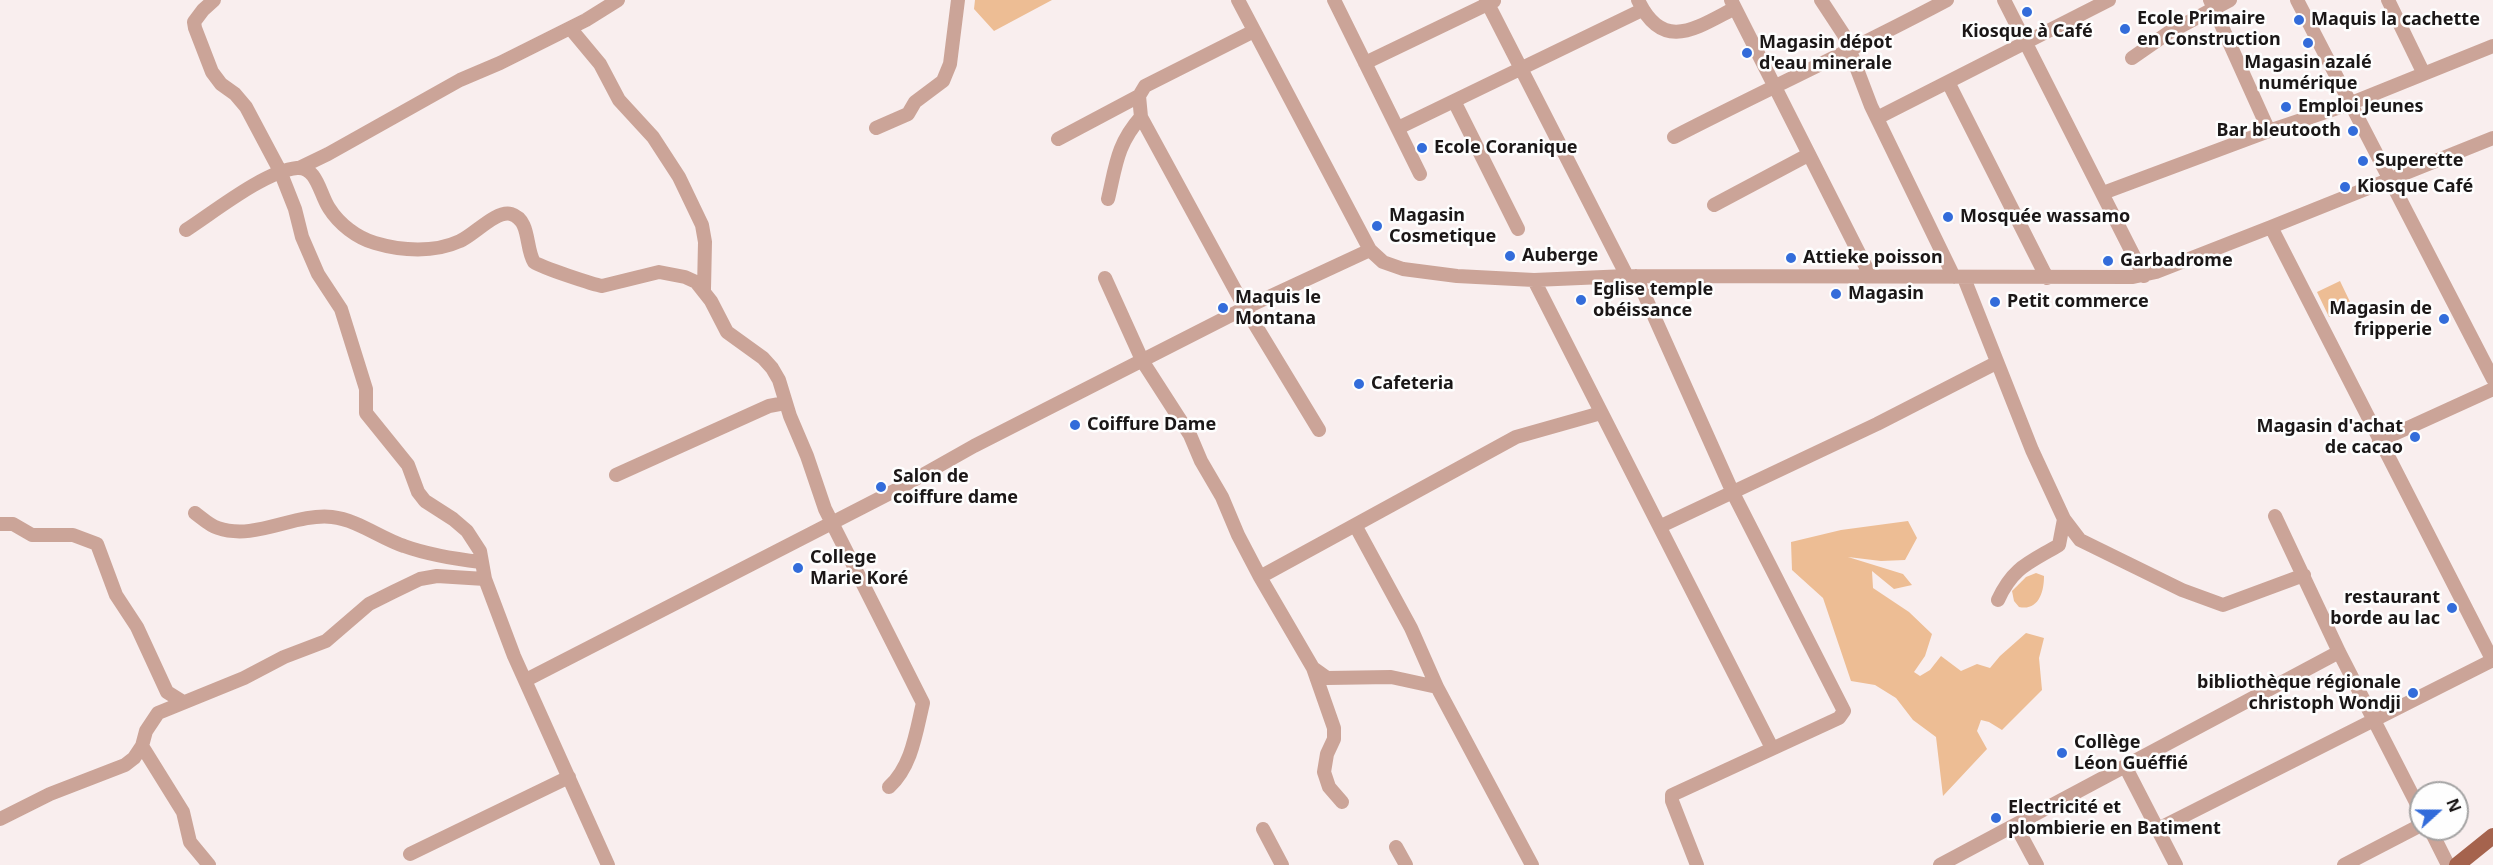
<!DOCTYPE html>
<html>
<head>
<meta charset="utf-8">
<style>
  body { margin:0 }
  #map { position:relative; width:2493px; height:865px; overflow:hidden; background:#f9eeee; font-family:"Noto Sans",sans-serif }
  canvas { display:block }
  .north { position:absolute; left:2409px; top:781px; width:60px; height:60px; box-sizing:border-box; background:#fefefe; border:2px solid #a3a2a2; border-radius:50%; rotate:69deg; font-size:16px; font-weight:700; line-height:24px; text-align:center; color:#1b1717 }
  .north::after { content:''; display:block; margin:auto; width:21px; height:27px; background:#336cda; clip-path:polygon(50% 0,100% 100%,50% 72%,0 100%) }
</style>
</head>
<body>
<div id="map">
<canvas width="2493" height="865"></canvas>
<div class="north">N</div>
</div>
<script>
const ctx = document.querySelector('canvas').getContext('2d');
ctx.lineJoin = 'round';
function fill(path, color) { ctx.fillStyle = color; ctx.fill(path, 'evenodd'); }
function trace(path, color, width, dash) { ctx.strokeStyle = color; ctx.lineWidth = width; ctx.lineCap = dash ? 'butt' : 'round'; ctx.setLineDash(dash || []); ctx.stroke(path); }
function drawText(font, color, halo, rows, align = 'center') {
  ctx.font = font + ' "Noto Sans",sans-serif'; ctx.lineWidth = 5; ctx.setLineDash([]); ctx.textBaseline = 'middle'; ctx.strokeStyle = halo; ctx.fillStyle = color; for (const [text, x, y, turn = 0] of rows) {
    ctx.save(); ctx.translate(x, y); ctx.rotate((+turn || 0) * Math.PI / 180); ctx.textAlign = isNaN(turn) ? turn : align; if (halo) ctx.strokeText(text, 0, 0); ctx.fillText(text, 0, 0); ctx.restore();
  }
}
fill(new Path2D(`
  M975,0H1052L994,31L974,9Z
  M2340,281L2352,306L2329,317L2317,292Z
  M1908,521L1917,538L1905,560L1881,561L1848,557L1903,574L1912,585L1894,589L1872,571L1873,588L1909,612L1932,634L1925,656L1914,672L1920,676L1930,670L1941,656L1961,671L1977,664L1990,668L2000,656L2026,633L2044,638L2039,658L2042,690L2002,730L1989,722L1981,720L1977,731L1987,749L1943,796L1936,737L1913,720L1896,698L1875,685L1851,681L1823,598L1792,570L1791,542L1841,530Z
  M2036,573L2044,576C2044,593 2038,611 2019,607L2014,601L2012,591L2026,577Z`), '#edbd94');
trace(new Path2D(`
  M214,0L203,10L194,22L195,28L212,72L221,84L235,94L246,107L280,171L295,209L302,237L318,274L341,309L366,389V413L408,465L418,492L425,501L453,519L467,531L480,551L485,579
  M1238,0L1370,250L1383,262L1403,269L1457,276L1534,280L1627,276L2133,277L2156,272L2271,227L2493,138
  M1334,0L1420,174
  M1486,0L1627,276
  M1638,0C1663,53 1696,28 1735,8
  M1731,0L1870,275
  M1821,0L1844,35L1871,106L1954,277
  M2004,0L2144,276
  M2210,0L2269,131
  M2297,0L2493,379
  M2388,0L2423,72
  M570,28L600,64L619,100L653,137L679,177L702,225L705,242L704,289
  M1254,31L1145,86L1139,96L1141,117L1245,308L1319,430
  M2132,58L2168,33L2230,0
  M1365,63L1494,1
  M1948,82L2047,278
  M1454,101L1518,229
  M1877,118L2109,0
  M876,128L908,114L915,102L943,81L950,64L958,0
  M1398,128L1642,10
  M1674,137C1765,90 1857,48 1947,0
  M1058,139L1139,96
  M299,168L328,154L460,80L500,63L586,20L618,0
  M2103,193L2269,131L2349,104L2493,46
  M1108,199C1116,165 1117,144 1141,117
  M1714,205L1808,155
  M2271,227L2493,661
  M186,230C214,212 265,171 297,168C317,166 320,195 329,208C339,224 357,238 375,243C402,251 434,253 460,241C474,235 496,210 511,214C531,220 525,248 534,262C537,266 595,285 602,286L659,272L685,277L696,282L711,301L727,332L763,358L772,368L779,380L790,416L807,456L825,509L923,703C916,732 912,766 889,787
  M1636,276L1733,493L1844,711L1839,718L1672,795V801L1697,865
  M1105,278L1143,362L1190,435L1201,461L1222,497L1238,535L1260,577L1313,668L1334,728V739L1327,754L1324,772L1329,787L1342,802
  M1964,278L2032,450L2064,519L2080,540L2182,590L2223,605L2304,575
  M1534,280L1772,748
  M2379,441L2493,389
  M616,475L769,406L785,403
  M195,513C202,518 210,526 218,528C255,541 294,513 332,517C358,520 380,538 404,546C429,555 455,559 481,562
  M2275,516L2339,652L2421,812
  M0,524H13L32,535H73L97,544L116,595L137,627L167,692L183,702
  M1355,525L1411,628L1437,687L1532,865
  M1661,526L1877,424L1996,363
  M1260,577L1516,437L1601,413
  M1998,600C2013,567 2029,563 2059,545L2064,519
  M1313,668L1327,678L1391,677L1437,687
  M526,680L896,490L974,446L1245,308L1370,250
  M2125,766L2176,865
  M0,819L50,794L125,765L134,758L142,746
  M2016,826L2037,865
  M1263,829L1282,865
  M2158,829L2493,660
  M2430,829L2448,865
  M1396,847L1406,865
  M410,854L569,777
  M209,865L190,842L183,812L142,746L146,731L158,713L244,678L284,657L326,641L369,604L393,592L420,579L437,576L485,579L514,656L608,865
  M1940,865L2339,652
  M2344,865L2421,825`), '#cba498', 14);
trace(new Path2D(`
  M2457,865L2493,836`), '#a5634d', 16);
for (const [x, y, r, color] of [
  [2027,12,6,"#336cda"],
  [2299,20,6,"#336cda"],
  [2125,29,6,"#336cda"],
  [2308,43,6,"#336cda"],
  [1747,53,6,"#336cda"],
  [2286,107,6,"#336cda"],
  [2353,131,6,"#336cda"],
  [1422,148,6,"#336cda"],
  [2363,161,6,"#336cda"],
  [2345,187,6,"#336cda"],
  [1948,217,6,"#336cda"],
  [1377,226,6,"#336cda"],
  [1510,256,6,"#336cda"],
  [1791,258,6,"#336cda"],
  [2108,261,6,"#336cda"],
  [1836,294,6,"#336cda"],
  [1581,300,6,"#336cda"],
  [1995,302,6,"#336cda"],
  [1223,308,6,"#336cda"],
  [2444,319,6,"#336cda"],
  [1359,384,6,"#336cda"],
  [1075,425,6,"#336cda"],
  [2415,437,6,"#336cda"],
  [881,487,6,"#336cda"],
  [798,568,6,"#336cda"],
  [2452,608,6,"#336cda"],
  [2413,693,6,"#336cda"],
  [2062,753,6,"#336cda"],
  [1996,818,6,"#336cda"]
]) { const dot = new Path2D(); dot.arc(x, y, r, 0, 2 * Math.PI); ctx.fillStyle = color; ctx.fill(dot); trace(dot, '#fefefe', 2); }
drawText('bold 18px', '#1b1717', '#fefefe', [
  ["Ecole Primaire",2137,19],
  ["en Construction",2137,40],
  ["Maquis la cachette",2311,20],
  ["Kiosque à Café",2027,32,"center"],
  ["Magasin dépot",1759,43],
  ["d'eau minerale",1759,64],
  ["Magasin azalé",2308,63,"center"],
  ["numérique",2308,84,"center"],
  ["Emploi Jeunes",2298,107],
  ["Bar bleutooth",2341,131,"right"],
  ["Ecole Coranique",1434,148],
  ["Superette",2375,161],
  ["Kiosque Café",2357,187],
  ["Magasin",1389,216],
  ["Cosmetique",1389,237],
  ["Mosquée wassamo",1960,217],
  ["Auberge",1522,256],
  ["Attieke poisson",1803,258],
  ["Garbadrome",2120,261],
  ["Eglise temple",1593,290],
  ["obéissance",1593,311],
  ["Magasin",1848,294],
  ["Maquis le",1235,298],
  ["Montana",1235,319],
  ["Petit commerce",2007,302],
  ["Magasin de",2432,309,"right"],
  ["fripperie",2432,330,"right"],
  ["Cafeteria",1371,384],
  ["Coiffure Dame",1087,425],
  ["Magasin d'achat",2403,427,"right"],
  ["de cacao",2403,448,"right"],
  ["Salon de",893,477],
  ["coiffure dame",893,498],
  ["College",810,558],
  ["Marie Koré",810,579],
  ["restaurant",2440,598,"right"],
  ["borde au lac",2440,619,"right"],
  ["bibliothèque régionale",2401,683,"right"],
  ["christoph Wondji",2401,704,"right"],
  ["Collège",2074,743],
  ["Léon Guéffié",2074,764],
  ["Electricité et",2008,808],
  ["plombierie en Batiment",2008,829]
], 'left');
</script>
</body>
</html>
